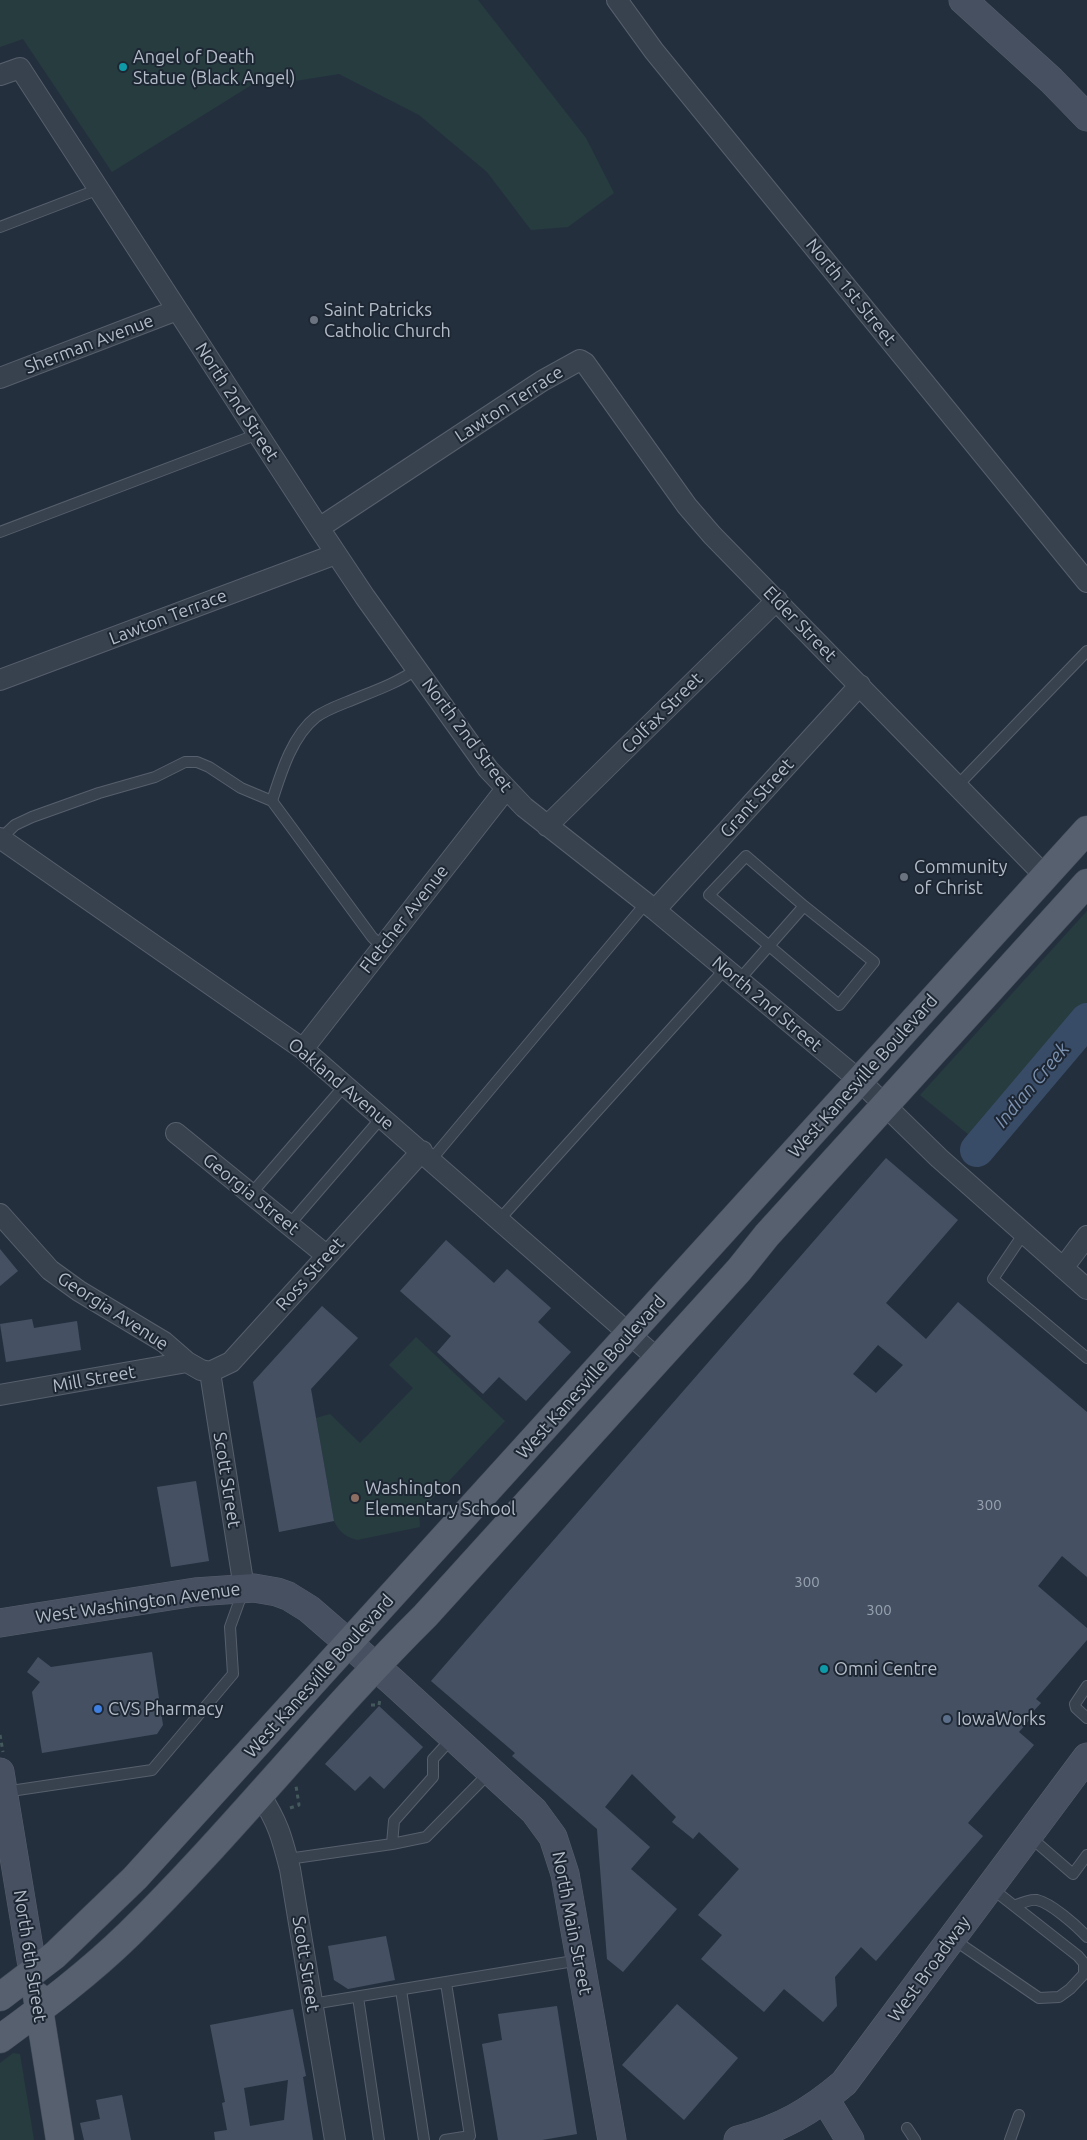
<!DOCTYPE html>
<html>
<head>
<meta charset="utf-8">
<style>
  body { margin:0 }
  canvas { display:block; background:#242f3e }
</style>
</head>
<body>
<canvas width="1087" height="2140"></canvas>
<script>
const ctx = document.querySelector('canvas').getContext('2d');
ctx.lineJoin = 'round';
function fill(path, color) { ctx.fillStyle = color; ctx.fill(path, 'evenodd'); }
function trace(path, color, width, dash) { ctx.strokeStyle = color; ctx.lineWidth = width; ctx.lineCap = dash ? 'butt' : 'round'; ctx.setLineDash(dash || []); ctx.stroke(path); }
function drawText(font, color, halo, rows, align = 'center') {
  ctx.font = font + ' Ubuntu,sans-serif'; ctx.lineWidth = 4; ctx.setLineDash([]); ctx.textBaseline = 'middle'; ctx.strokeStyle = halo; ctx.fillStyle = color; for (const [text, x, y, turn = 0] of rows) {
    ctx.save(); ctx.translate(x, y); ctx.rotate((+turn || 0) * Math.PI / 180); ctx.textAlign = isNaN(turn) ? turn : align; if (halo) ctx.strokeText(text, 0, 0); ctx.fillText(text, 0, 0); ctx.restore();
  }
}
fill(new Path2D(`
  M0,0H478L586,138L614,193L568,227L531,230L487,172L419,115L339,74L276,84H253L112,172L23,39L0,47Z
  M1087,911V1031L990,1152L920,1095Z
  M416,1337L505,1421L419,1513L420,1527L357,1540C346,1537 339,1532 334,1521L316,1418L330,1414L360,1443L413,1388L389,1365Z
  M13,2053L20,2054L34,2140H0V2063Z`), '#263c3f');
trace(new Path2D(`
  M977,1150L1087,1020`), '#394c67', 34);
fill(new Path2D(`
  M886,1158L958,1220L886,1303L926,1339L958,1302L1087,1412V1577L1062,1556L1038,1586L1087,1628V1640L1036,1699L1041,1703L1030,1715L1032,1717L1019,1732L1034,1745L968,1823L983,1836L876,1961L861,1947L835,1977L837,2006L823,2022L784,1989L764,2012L701,1959L722,1935L698,1915L739,1869L699,1832L693,1839L672,1822L676,1817L632,1774L605,1807L650,1847L631,1869L677,1909L623,1972L607,1959L597,1829L512,1756L515,1753L431,1681ZM878,1345L903,1365L876,1393L853,1374Z
  M446,1240L494,1283L507,1269L551,1308L538,1322L571,1352L526,1401L499,1377L483,1394L437,1352L451,1336L400,1291Z
  M0,1249L18,1271L0,1286Z
  M322,1306L358,1338L311,1389L334,1521L279,1532L253,1382Z
  M32,1319L34,1328L77,1321L81,1350L6,1362L0,1324Z
  M196,1481L209,1561L171,1567L157,1487Z
  M152,1652L163,1725L157,1734L42,1753L32,1692L40,1682L27,1672L38,1657L51,1667Z
  M379,1706L423,1747L384,1789L370,1776L355,1791L325,1764Z
  M386,1936L395,1980L348,1989L334,1980L328,1946Z
  M677,2004L738,2058L684,2120L622,2065Z
  M557,2006L577,2134L542,2140H498L482,2044L502,2040L498,2014Z
  M293,2009L306,2076L303,2077L313,2140H215L214,2132L227,2130L222,2103L225,2102L210,2025ZM288,2080L284,2120L250,2126L244,2088Z
  M122,2095L131,2140H84L80,2123L100,2119L96,2100Z`), '#455162');
const lane = new Path2D(`
  M0,227L99,189
  M0,532L258,434
  M958,785L1087,651
  M272,801C281,773 292,736 316,717C326,710 337,706 347,702C371,692 396,684 417,669
  M0,839L15,825L32,817L99,793L155,777L185,762H197L209,767L241,788L272,801L372,937L382,947
  M746,856L804,906L874,962L839,1005L709,895Z
  M739,980L804,906
  M431,1160L646,903
  M251,1194L345,1085
  M499,1220L725,969
  M289,1225L382,1117
  M1024,1233L993,1279L1087,1358
  M1087,1686L1075,1704L1076,1708L1087,1718
  M4,1792L152,1770L233,1674L230,1627L243,1591
  M1029,1836L1073,1874L1087,1855
  M392,1844L394,1821L433,1777V1759L453,1737
  M288,1859L392,1844L426,1837L490,1772
  M1014,1906C1021,1903 1029,1899 1037,1900C1051,1903 1077,1926 1087,1937
  M953,1939L1039,1998L1059,1997L1070,1989L1084,1974V1963L1078,1956L990,1887
  M401,1990L424,2140
  M358,1997L379,2140
  M312,2004L580,1960
  M907,2128L915,2140
  M445,2140L470,2136L446,1983
  M1010,2140L1019,2115`);
const street = new Path2D(`
  M617,0L654,51L1087,582
  M0,75L20,68L319,528L365,597L488,769L524,807L655,910L859,1080L939,1158L1087,1289
  M0,378L177,310
  M319,528L542,381L580,360L585,363L687,506L712,535L1045,876
  M0,680L336,554
  M547,826L777,600
  M0,838L303,1049L658,1359
  M655,910L860,685
  M303,1049L506,789
  M176,1133L326,1255
  M0,1214L50,1270L79,1291L164,1342L187,1362L201,1370L210,1372L231,1362L422,1151
  M1063,1268L1087,1236
  M210,1372L244,1588
  M0,1395L187,1362
  M260,1795C278,1822 282,1838 290,1869L335,2140`);
const secondary = new Path2D(`
  M963,0L1051,80L1087,117
  M0,1623L195,1592L254,1588L277,1592L288,1596L309,1609L392,1681L534,1811L553,1837L565,1874L612,2140
  M0,1772L33,1972
  M825,2099L850,2140
  M738,2140C782,2128 810,2112 844,2083L1087,1757`);
const primary = new Path2D(`
  M37,1996L60,2140
  M0,1997L55,1955L135,1878L1087,830
  M0,2039C45,2006 89,1973 129,1934C232,1833 322,1718 425,1616L739,1270L767,1235L1087,883`);
trace(lane, '#565f6c', 12);
trace(street, '#565f6c', 22);
trace(secondary, '#565f6c', 29);
trace(primary, '#414a57', 29);
trace(new Path2D(`
  M371,1705H379L380,1699
  M0,1735L3,1752
  M290,1808L299,1805L296,1786`), '#44595c', 3, [4, 4]);
trace(lane, '#38414e', 10);
trace(street, '#38414e', 20);
trace(secondary, '#465061', 28);
trace(primary, '#56606e', 28);
for (const [x, y, r, color] of [
  [123,67,5,"#0f9aa8"],
  [314,320,5,"#6b7280"],
  [904,877,5,"#6b7280"],
  [355,1498,5,"#8d6e63"],
  [824,1669,5,"#0f9aa8"],
  [98,1709,5,"#3f7fe0"],
  [947,1719,5,"#5c6f8a"]
]) { const dot = new Path2D(); dot.arc(x, y, r, 0, 2 * Math.PI); ctx.fillStyle = color; ctx.fill(dot); trace(dot, '#1d2633', 2); }
drawText('15px', '#98a1af', null, [
  ["300",989,1505],
  ["300",807,1582],
  ["300",879,1610]
]);
drawText('18px', '#b4bcc9', '#1d2633', [
  ["Angel of Death",133,57],
  ["Statue (Black Angel)",133,78],
  ["Saint Patricks",324,310],
  ["Catholic Church",324,331],
  ["Community",914,867],
  ["of Christ",914,888],
  ["Washington",365,1488],
  ["Elementary School",365,1509],
  ["Omni Centre",834,1669],
  ["CVS Pharmacy",108,1709],
  ["IowaWorks",957,1719]
], 'left');
drawText('18px', '#b4bcc9', '#1d2633', [
  ["North 1st Street",851,292,51],
  ["Sherman Avenue",89,344,-21],
  ["North 2nd Street",237,402,57],
  ["Lawton Terrace",509,404,-33],
  ["Lawton Terrace",168,617,-21],
  ["Elder Street",800,624,46],
  ["Colfax Street",662,713,-45],
  ["North 2nd Street",467,735,53],
  ["Grant Street",757,798,-48],
  ["Fletcher Avenue",404,919,-52],
  ["North 2nd Street",767,1004,40],
  ["West Kanesville Boulevard",863,1076,-48],
  ["Oakland Avenue",341,1084,40],
  ["Georgia Street",251,1194,39],
  ["Ross Street",310,1274,-48],
  ["Georgia Avenue",113,1311,33],
  ["West Kanesville Boulevard",591,1377,-48],
  ["Mill Street",94,1379,-10],
  ["Scott Street",227,1480,81],
  ["West Washington Avenue",138,1603,-8],
  ["West Kanesville Boulevard",319,1676,-48],
  ["North Main Street",572,1923,79],
  ["North 6th Street",30,1956,81],
  ["Scott Street",306,1964,81],
  ["West Broadway",929,1969,-54]
]);
drawText('italic 19px', '#7c92b1', '#1d2633', [
  ["Indian Creek",1032,1085,-50]
]);
</script>
</body>
</html>
